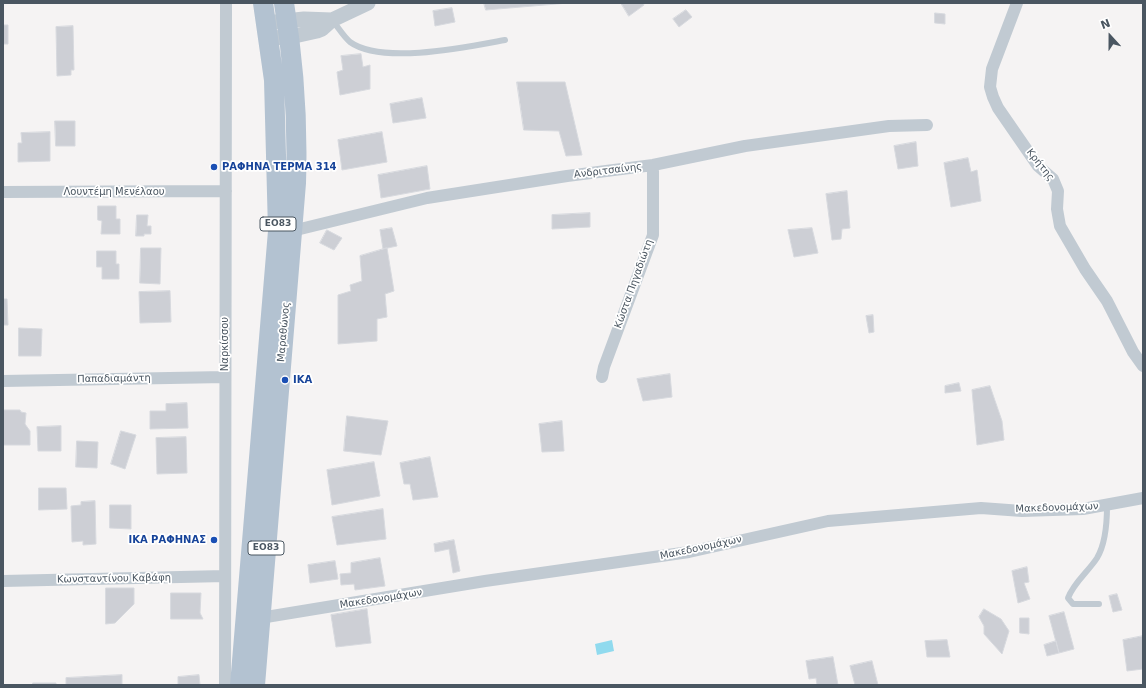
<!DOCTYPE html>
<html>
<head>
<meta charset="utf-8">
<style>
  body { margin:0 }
  #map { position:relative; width:1146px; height:688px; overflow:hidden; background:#f5f3f3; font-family:"DejaVu Sans",sans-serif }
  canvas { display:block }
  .frame { position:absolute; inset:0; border:4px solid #4a5661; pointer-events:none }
  .north { position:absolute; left:1090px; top:16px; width:40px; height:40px; -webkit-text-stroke:3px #fff; paint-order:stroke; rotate:339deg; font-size:11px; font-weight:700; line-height:16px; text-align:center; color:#4a5661 }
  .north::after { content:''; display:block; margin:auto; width:14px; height:18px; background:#4a5661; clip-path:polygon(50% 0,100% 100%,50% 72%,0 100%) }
</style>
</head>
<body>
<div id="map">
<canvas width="1146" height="688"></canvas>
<div class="frame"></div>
<div class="north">N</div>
</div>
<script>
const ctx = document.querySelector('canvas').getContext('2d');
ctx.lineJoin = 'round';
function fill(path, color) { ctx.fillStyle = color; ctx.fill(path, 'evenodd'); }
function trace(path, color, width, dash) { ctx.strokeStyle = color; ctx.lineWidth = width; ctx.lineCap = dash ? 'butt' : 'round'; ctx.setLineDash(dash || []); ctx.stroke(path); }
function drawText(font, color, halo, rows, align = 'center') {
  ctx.font = font + ' "DejaVu Sans",sans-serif'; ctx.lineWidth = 3.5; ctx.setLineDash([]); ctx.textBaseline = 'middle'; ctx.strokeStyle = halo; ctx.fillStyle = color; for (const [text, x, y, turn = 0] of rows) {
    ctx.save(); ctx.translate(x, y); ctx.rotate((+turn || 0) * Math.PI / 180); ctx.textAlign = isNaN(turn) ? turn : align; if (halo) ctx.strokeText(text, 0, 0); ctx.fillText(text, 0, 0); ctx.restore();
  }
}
fill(new Path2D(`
  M612,640L614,651L597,655L595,644Z`), '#90daee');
const building = new Path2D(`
  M484,3H568L486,10Z
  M621,3H643L644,5L629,16Z
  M452,8L455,22L435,26L433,11Z
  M686,10L692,17L679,27L673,19Z
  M935,13L945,14V24L935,23Z
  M3,25H8V44H3Z
  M73,26L74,70H71V75L57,76L56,27Z
  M361,54L363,67L370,65V89L340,95L337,72L343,70L341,56Z
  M517,82H565L582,155L566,156L559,131L524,130Z
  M422,98L426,118L393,123L390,104Z
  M55,121H75V146H56Z
  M50,132V161L18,162V143H22L21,133Z
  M382,132L387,162L342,170L338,140Z
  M916,142L918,166L898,169L894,146Z
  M968,158L971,172L977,170L981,201L951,207L944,163Z
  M427,166L430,189L381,198L378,175Z
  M847,191L850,228L842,229L841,239L832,240L826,194Z
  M98,206H116V219H120V234H101L102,221L98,220Z
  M590,213V227L552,229V215Z
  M137,215H148L147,226H151V234H144V236H136Z
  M392,228L397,246L383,249L380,230Z
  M812,228L818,253L794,257L788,230Z
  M327,230L342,238L334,250L320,243Z
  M141,248H161L160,284L140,283Z
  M387,248L394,291L385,294L387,317L377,319V341L338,344V295L351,291L350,285L362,281L360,256Z
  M97,251H116V264H119V279H102V267H97Z
  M170,291L171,322L140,323L139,292Z
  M3,299H7L8,325H3Z
  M873,315L874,332L869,333L866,316Z
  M19,328L42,329L41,356H19Z
  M670,374L672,397L643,401L637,379Z
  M959,383L961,391L945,393V386Z
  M990,386L1002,421L1004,440L977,445L972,390Z
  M187,403L188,428L150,429V411H166V404Z
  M3,410H20L21,412L26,413L25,424L30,431V445H3Z
  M347,416L388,421L381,455L344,451Z
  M562,421L564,451L542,452L539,424Z
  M61,426V451H38L37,427Z
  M121,431L136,435L125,469L111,464Z
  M186,437L187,473L157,474L156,438Z
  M77,441L98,442L97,468L76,467Z
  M430,457L438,497L413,500L410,484H404L400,463Z
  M374,462L380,496L332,505L327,470Z
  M39,488H66L67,509L39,510Z
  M95,501L96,544L83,545V541L72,542L71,506L81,505V502Z
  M110,505H131V529L110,528Z
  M383,509L386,539L337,545L332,517Z
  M454,540L460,571L453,573L449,549L435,552L434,544Z
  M380,558L385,586L355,590L354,584L341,585L340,574L351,573V563Z
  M335,561L338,579L310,583L308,565Z
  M1027,567L1029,582L1024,583L1030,599L1018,603L1012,571Z
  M106,588H134V604L115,623L106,624Z
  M171,593H201L200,613L203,619H171Z
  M1117,594L1122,610L1113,612L1109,596Z
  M367,609L371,643L336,647L331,615Z
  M984,609L1001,619L1009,631L1002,654L984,634V626L979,617Z
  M1064,612L1074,649L1059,653L1049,616Z
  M1020,618H1029V634L1020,633Z
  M1143,636V669L1127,671L1123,640Z
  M947,640L950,657H927L925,641Z
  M1056,641L1059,653L1047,656L1044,645Z
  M833,657L838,685H817L816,678L809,679L806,661Z
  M872,661L878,685H855L850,666Z
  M122,675V685H66V678Z
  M199,675L200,685H178V677Z
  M33,683H56V685H33Z`);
fill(building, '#cdcfd5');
trace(building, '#d7d9de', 1);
trace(new Path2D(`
  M332,20C338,27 343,36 350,42C382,65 467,47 505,40
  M1099,604H1073L1068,598C1074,582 1088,572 1097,558C1106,543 1107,523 1107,506`), '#c1cad2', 6);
trace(new Path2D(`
  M1017,3L992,69L990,87L993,97L998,108L1038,166L1053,179L1058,191L1057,209L1060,226L1085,269L1107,301L1133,352L1143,366
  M3,192L226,191
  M292,231L427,198L567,176L653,165L745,146L889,126L927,125
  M602,377L604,367L653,235V165
  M3,381L225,377
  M3,581L225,576
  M260,618L485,581L689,552L828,521L981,508L1022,511L1083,509L1143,498
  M225,685L226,3`), '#c1cad2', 12);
trace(new Path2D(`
  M266,23L304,19L332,20
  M269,38L290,37L317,31L322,29L332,20L368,3`), '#c1cad2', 15);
trace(new Path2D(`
  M240,685L278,231L274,80L263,3
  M255,685L296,183C298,122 294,63 284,3`), '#b3c2d1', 20);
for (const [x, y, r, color] of [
  [214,167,4,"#1a4fb4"],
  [285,380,4,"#1a4fb4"],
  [214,540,4,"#1a4fb4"]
]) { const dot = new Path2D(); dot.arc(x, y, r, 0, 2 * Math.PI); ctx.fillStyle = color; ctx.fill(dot); trace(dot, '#fff', 1.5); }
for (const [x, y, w] of [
  [278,224,36],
  [266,548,36]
]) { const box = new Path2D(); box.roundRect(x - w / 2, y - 7, w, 14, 3); ctx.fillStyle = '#fff'; ctx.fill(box); trace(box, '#4a5661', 1); }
drawText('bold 9px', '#4a5661', null, [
  ["ΕΟ83",278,224],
  ["ΕΟ83",266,548]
]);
drawText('10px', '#4a5661', '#fff', [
  ["Κρήτης",1040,165,51],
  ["Ανδριτσαίνης",608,171,-7],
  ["Λουντέμη Μενέλαου",114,192],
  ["Κώστα Πηγαδιώτη",634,284,-70],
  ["Μαραθώνος",284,332,-85],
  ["Ναρκίσσου",225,344,-90],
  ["Παπαδιαμάντη",114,379,-1],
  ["Μακεδονομάχων",1057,508,-2],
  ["Μακεδονομάχων",701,548,-12],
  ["Κωνσταντίνου Καβάφη",114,579,-1],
  ["Μακεδονομάχων",381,599,-9]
]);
drawText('bold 10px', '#164399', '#fff', [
  ["ΡΑΦΗΝΑ ΤΕΡΜΑ 314",222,167],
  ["ΙΚΑ",293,380],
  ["ΙΚΑ ΡΑΦΗΝΑΣ",206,540,"right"]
], 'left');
</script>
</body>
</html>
